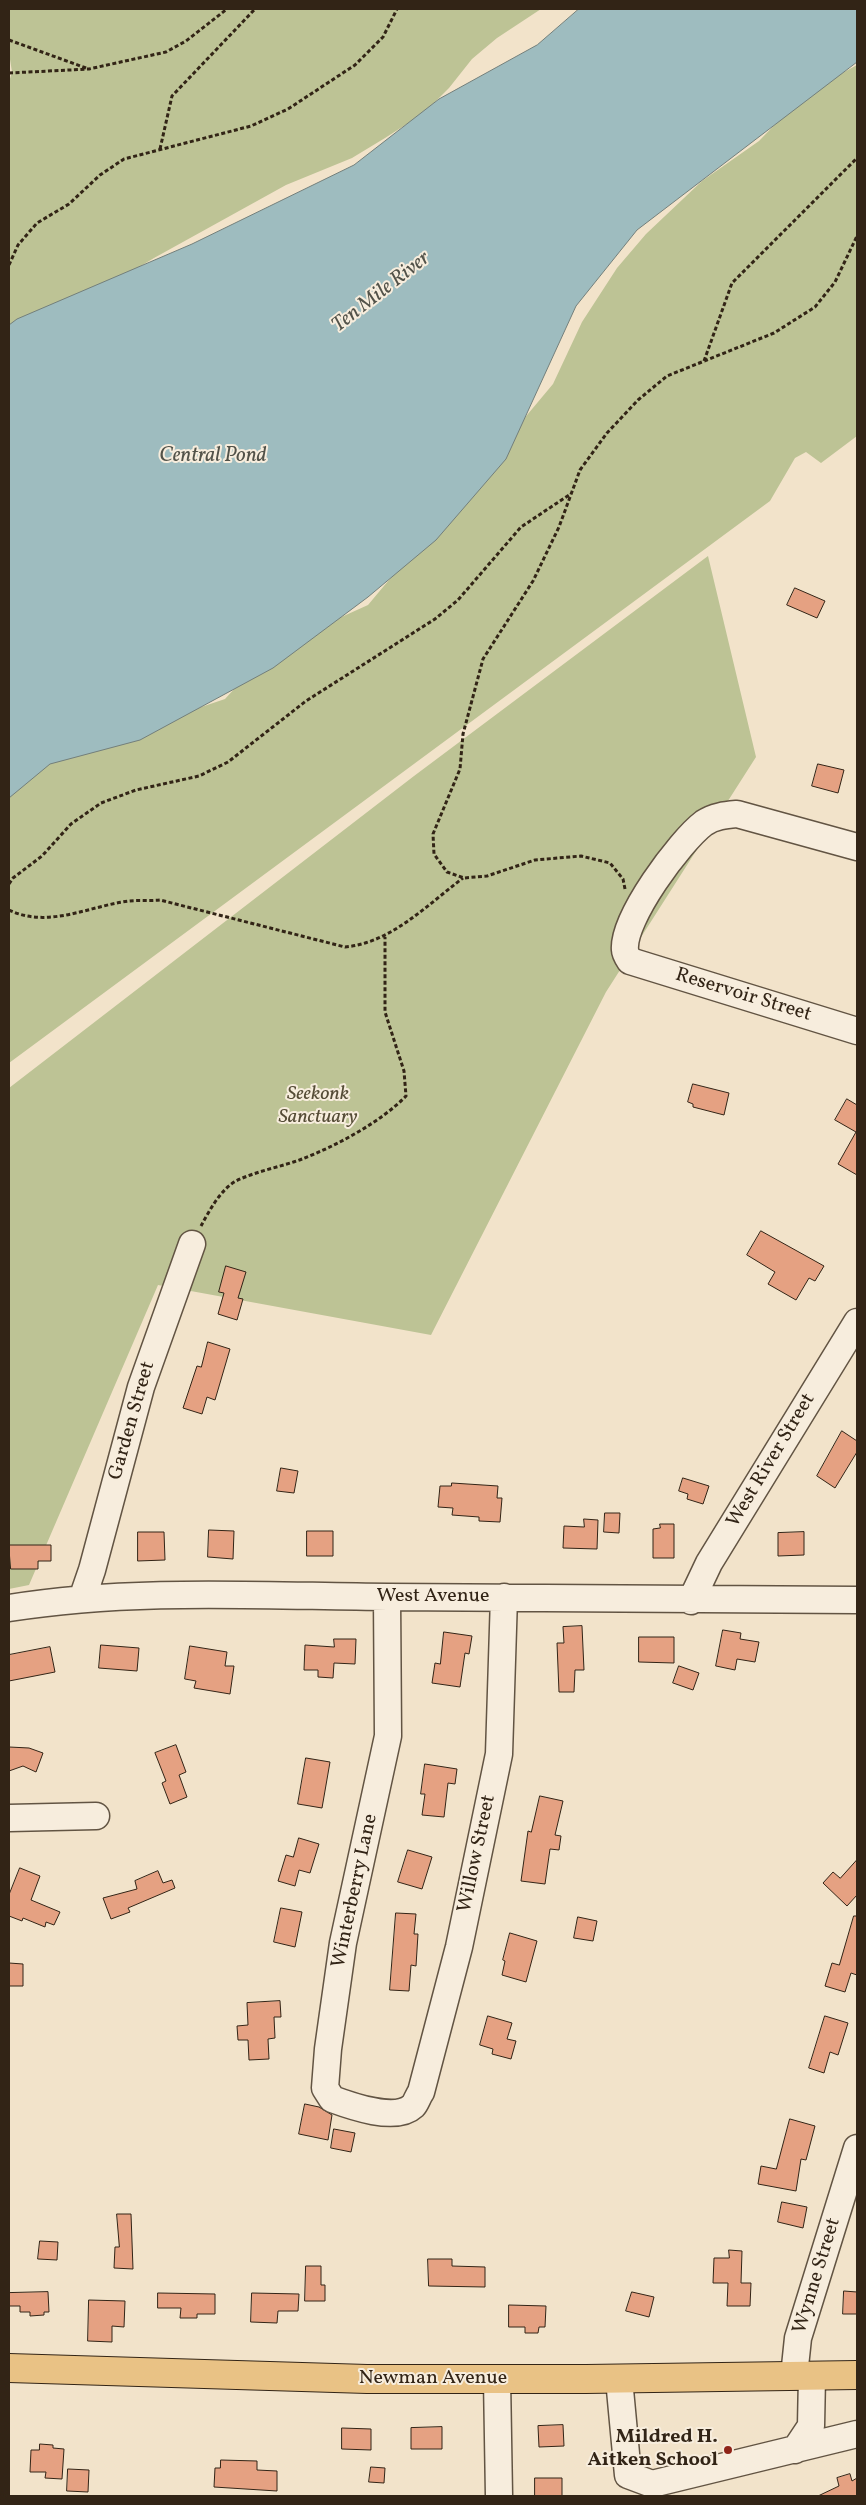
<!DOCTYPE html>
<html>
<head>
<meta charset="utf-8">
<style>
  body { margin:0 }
  #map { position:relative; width:866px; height:2505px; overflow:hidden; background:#f2e3ca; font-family:Vollkorn,serif }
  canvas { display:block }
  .frame { position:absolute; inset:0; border:10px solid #322416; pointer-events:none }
</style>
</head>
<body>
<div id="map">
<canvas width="866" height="2505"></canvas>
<div class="frame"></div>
</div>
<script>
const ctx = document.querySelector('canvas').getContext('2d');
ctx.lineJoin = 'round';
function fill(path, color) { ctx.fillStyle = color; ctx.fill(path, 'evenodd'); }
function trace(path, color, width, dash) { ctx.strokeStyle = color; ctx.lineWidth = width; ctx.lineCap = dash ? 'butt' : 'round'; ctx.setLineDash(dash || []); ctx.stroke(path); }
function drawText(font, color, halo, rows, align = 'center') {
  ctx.font = font + ' Vollkorn,serif'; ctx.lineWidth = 4; ctx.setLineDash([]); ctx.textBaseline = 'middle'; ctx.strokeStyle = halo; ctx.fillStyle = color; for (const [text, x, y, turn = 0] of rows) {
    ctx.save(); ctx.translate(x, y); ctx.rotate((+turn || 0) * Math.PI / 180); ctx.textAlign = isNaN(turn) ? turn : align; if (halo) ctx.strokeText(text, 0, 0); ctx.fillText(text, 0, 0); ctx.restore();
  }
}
fill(new Path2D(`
  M9,9H541L497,38L472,59L449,88L424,113L385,138L352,158L286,185L154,258L9,346V82L12,72L9,53Z
  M857,65V436L821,463L806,452L795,458L770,501L9,1063V793L56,756L225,699L247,675L337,619L368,605L553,384L582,322L617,268L646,234L702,181L759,141L787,112L822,84Z
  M708,556L756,757L606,992L431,1335L158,1285L29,1585L9,1589V1088L414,776Z`), '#bdc395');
const water = new Path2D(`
  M579,9H857V62L637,230L576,306L506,459L436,540L368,597L273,668L140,740L50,764L9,798V325L17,319L192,244L354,165L439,99L537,45Z`);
fill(water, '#9ebcbf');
trace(water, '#737f7b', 1);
const building = new Path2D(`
  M795,588L825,601L817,618L787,605Z
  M818,764L844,770L838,793L812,786Z
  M693,1084L729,1093L724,1115L693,1107V1104L688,1102Z
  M847,1099L857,1105V1175L838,1164L856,1132L835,1120Z
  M761,1231L824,1266L815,1281L809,1278L796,1300L768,1284L775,1272L747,1255Z
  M226,1266L246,1272L238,1298L243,1299L237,1320L218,1314L224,1293L219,1292Z
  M208,1342L230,1349L215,1400L207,1397L202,1414L183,1408L197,1366L201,1367Z
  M842,1431L857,1441V1452L835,1488L817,1476Z
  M281,1468L298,1471L294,1493L277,1491Z
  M683,1478L709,1486L703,1504L687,1499L688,1494L679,1491Z
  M452,1483L498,1486L497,1498H502L500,1522L479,1521V1517L452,1515L453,1508L438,1507L440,1486H451Z
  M605,1513H620L619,1533L604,1532Z
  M584,1519L598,1520L597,1549L563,1548L564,1526L584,1527Z
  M660,1524H674V1558H653V1529L660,1528Z
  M209,1530L234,1531L233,1559L208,1557Z
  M307,1531H333V1556H307Z
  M138,1532H164L165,1560L138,1561Z
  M804,1532V1555L778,1556V1533Z
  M9,1545H51V1561H38V1569H11Z
  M582,1626L584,1670H575L574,1692H559L557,1643H564L563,1627Z
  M723,1630L741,1633L740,1639L759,1642L755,1662L737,1659L735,1670L716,1666Z
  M444,1632L472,1636L469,1654L465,1653L460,1687L432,1683L435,1663L440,1664Z
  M639,1637H674V1663L639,1662Z
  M334,1639H356L355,1664L334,1663L333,1678L318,1677V1670H304L305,1645L334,1647Z
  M101,1645L139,1648L137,1671L99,1668Z
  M190,1646L227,1652L225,1666H234L230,1694L194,1688L196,1681L185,1679Z
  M50,1647L55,1672L9,1681V1655Z
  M679,1666L699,1673L693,1690L673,1683Z
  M176,1745L186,1772L179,1775L187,1797L170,1804L162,1783L166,1781L155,1753Z
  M9,1747L29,1748L43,1753L36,1772L23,1766L9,1771Z
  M306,1758L330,1762L322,1808L298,1804Z
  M425,1764L457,1769L455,1784L448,1783L444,1817L422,1815L425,1794H421Z
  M540,1796L563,1801L555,1835L561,1836L559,1850L550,1849L545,1884L521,1881L528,1831L531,1832Z
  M299,1838L319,1844L310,1873L299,1870L295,1886L278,1881L286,1855L293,1857Z
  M408,1850L432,1857L422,1889L398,1882Z
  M857,1860V1895L847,1906L823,1883L833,1872L840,1878Z
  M20,1868L40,1876L31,1900L60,1912L54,1925L46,1922L45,1927L23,1918L22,1921L9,1916V1895Z
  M158,1871L163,1883L172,1880L175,1888L128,1908L130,1912L111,1919L103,1898L137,1889L135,1881Z
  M281,1908L302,1912L295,1947L274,1942Z
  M396,1913L416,1914L414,1934H418L416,1966L411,1965L409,1991L390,1990Z
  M854,1916H857V1975L851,1973L845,1992L825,1986L832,1963L839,1965Z
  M578,1917L597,1921L593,1941L574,1938Z
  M510,1933L537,1941L526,1982L502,1975L505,1961L503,1960Z
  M9,1963L23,1964V1986H9Z
  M280,2001L281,2017H274L275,2038L268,2039L269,2059L249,2060L248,2040H238L237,2026L248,2025L247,2003Z
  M488,2016L512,2023L507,2039L516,2041L511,2059L492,2054L493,2049L480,2045Z
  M825,2016L848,2023L838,2055L830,2052L824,2073L809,2068Z
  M305,2104L319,2107L332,2115L328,2140L299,2134Z
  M790,2119L815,2126L806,2160L801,2159L796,2191L758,2184L761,2166L776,2169Z
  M334,2129L355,2133L351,2152L331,2148Z
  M782,2202L807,2207L803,2228L778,2222Z
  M117,2214H131L133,2269L114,2268L115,2247H119Z
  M40,2241L58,2242L57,2260L38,2259Z
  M729,2250L742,2251L741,2283H751L750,2306H727L728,2283H713L714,2258H729Z
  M428,2259H452V2266L485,2267V2287L429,2286Z
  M306,2266H321V2285H325V2301H305Z
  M844,2291L857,2292V2314H843Z
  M48,2292L49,2312H44V2315L30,2316V2312H20V2306H9V2293Z
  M632,2292L654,2297L649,2317L626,2311Z
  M158,2293L215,2294V2314H197V2318H180L181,2308H158Z
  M252,2293L299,2294L298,2311H278L277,2323L251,2322Z
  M89,2300L125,2301L124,2327L112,2326V2342L88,2341Z
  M509,2305L546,2306L545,2327H539L538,2333H525V2327H509Z
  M563,2425L564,2446L539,2447L538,2426Z
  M442,2427V2449H411V2428Z
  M342,2428L371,2429V2450L342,2449Z
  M40,2444L53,2445V2448L64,2449L62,2479L45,2478L46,2472H30L31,2450H39Z
  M221,2460L257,2461V2470L277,2471V2491L214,2487L215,2468H220Z
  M371,2467L385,2468L384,2483L369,2482Z
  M68,2469L89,2470L88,2492L67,2491Z
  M850,2474L852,2481L857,2478V2496H818L839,2486L837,2478Z
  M535,2478H562V2496H535Z`);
fill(building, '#e5a182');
trace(building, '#322416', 1);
const minor = new Path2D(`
  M857,847L737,814C726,815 714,816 704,823C680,841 622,919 625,950C625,953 628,958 630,961L857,1031
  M387,1597L388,1736L343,1943L328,2049L325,2088L332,2099C351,2106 396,2122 413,2106C416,2103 418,2096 421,2092L459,1947L499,1754L504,1597
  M82,1599L92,1570L141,1387L192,1244
  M691,1601L709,1563L857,1322
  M9,1608C134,1588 262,1596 388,1597C544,1597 701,1600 857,1600
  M9,1818L96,1816
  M794,2376L798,2338L857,2148
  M497,2379L499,2496
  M619,2379L628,2475L652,2484L857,2434
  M795,2450L811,2426L812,2376`);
const major = new Path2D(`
  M9,2368L367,2379H586L857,2375`);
trace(minor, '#625443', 29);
trace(major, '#322416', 30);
trace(new Path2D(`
  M9,40L86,68
  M9,73L89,69L166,52L186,41L227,9
  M160,149L172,96L255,9
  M9,265L18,245L37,223L69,204L100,175L124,159L251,126L288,109L355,65L383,37L397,9
  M704,361L732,283L857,158
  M9,884L13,878L42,856L71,824L101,803L136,790L199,776L228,762L306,701L435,619L458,600L521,527L569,495
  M625,889L623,879L610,863L581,856L535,860L487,876L464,878L447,872L434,854L433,834L460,769L463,734L483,659L533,581L559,527L580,470L607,433L638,400L667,376L774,333L815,307L835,282L857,236
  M9,910C48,929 89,906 129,901C139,900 150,901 160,900L345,947C391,943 427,905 463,878
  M201,1226C209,1211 221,1189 236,1181C256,1171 281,1167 302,1159C336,1146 381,1122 406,1096L404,1071L385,1012V937`), '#322416', 3, [4, 2.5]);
trace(minor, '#f7eddd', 26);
trace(major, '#e9c285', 28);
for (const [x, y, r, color] of [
  [728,2450,5,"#8f2418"]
]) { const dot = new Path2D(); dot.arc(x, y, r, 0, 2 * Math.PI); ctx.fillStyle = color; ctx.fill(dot); trace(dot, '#f7eddd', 2); }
drawText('20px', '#322416', '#f7eddd', [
  ["Reservoir Street",743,996,17],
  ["Garden Street",133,1421,-74],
  ["West River Street",772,1461,-59],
  ["West Avenue",433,1597],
  ["Willow Street",478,1854,-78],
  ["Winterberry Lane",356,1891,-78],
  ["Wynne Street",818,2276,-73],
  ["Newman Avenue",433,2379]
]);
drawText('italic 20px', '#554c36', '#f7eddd', [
  ["Seekonk",318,1095],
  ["Sanctuary",318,1118]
]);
drawText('bold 20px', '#322416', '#f7eddd', [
  ["Mildred H.",718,2438],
  ["Aitken School",718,2461]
], 'right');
drawText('italic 21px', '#525249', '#f7eddd', [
  ["Ten Mile River",382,293,-38],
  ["Central Pond",213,457]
]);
</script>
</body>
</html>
